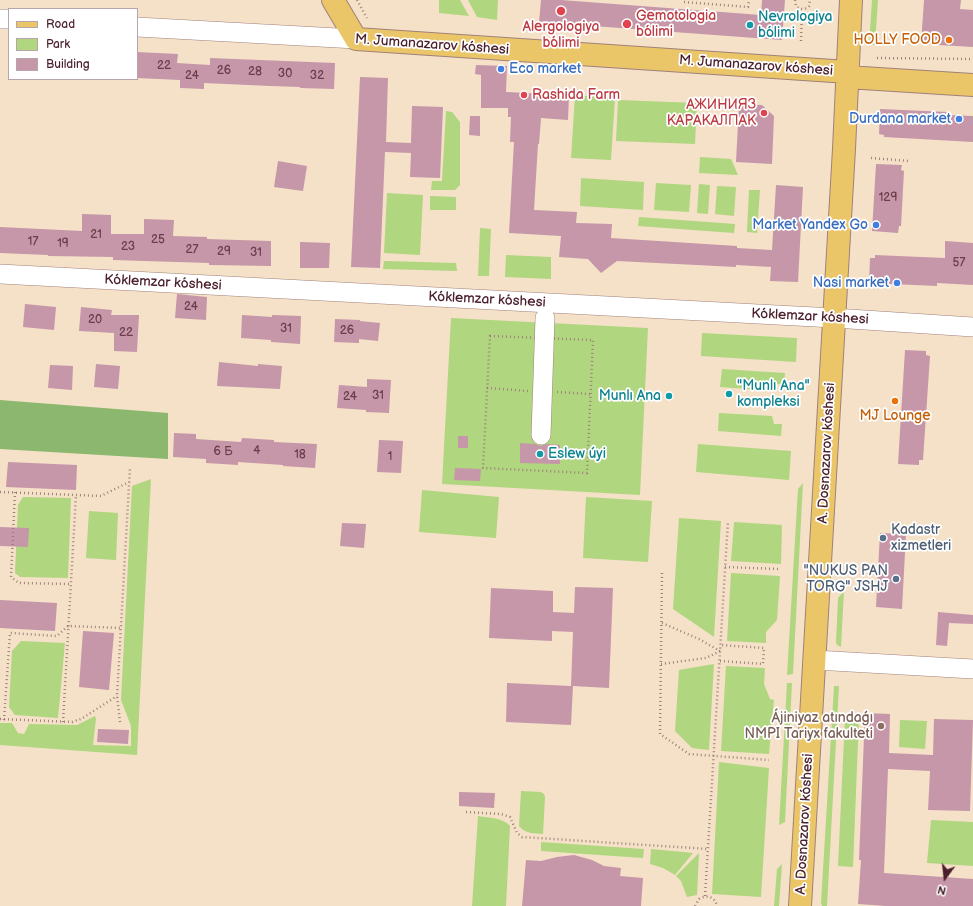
<!DOCTYPE html>
<html>
<head>
<meta charset="utf-8">
<style>
  body { margin:0 }
  #map { position:relative; width:973px; height:906px; overflow:hidden; background:#f5e1c8; font-family:"Balsamiq Sans",sans-serif }
  canvas { display:block }
  .legend { position:absolute; left:8px; top:8px; width:130px; height:72px; box-sizing:border-box; background:#fff; border:1px solid #b7a5aa; margin:0; padding:5px 7px; list-style:none; font-size:12px; color:#4a1f2b }
  .legend li { display:flex; align-items:center; gap:8px; height:20px }
  .legend b { width:20px; border:1px solid #b7a5aa }
  .north { position:absolute; left:925px; top:858px; width:40px; height:40px; -webkit-text-stroke:3px #fff; paint-order:stroke; rotate:195deg; font-size:11px; font-weight:700; line-height:16px; text-align:center; color:#4a1f2b }
  .north::after { content:''; display:block; margin:auto; width:14px; height:18px; background:#4a1f2b; clip-path:polygon(50% 0,100% 100%,50% 72%,0 100%) }
</style>
</head>
<body>
<div id="map">
<canvas width="973" height="906"></canvas>
<ul class="legend">
<li><b style="height:5px;background:#ebc669"></b>Road</li>
<li><b style="height:11px;background:#b0d67f"></b>Park</li>
<li><b style="height:11px;background:#c696a9"></b>Building</li>
</ul>
<div class="north">N</div>
</div>
<script>
const ctx = document.querySelector('canvas').getContext('2d');
ctx.lineJoin = 'round';
function fill(path, color) { ctx.fillStyle = color; ctx.fill(path, 'evenodd'); }
function trace(path, color, width, dash) { ctx.strokeStyle = color; ctx.lineWidth = width; ctx.lineCap = dash ? 'butt' : 'round'; ctx.setLineDash(dash || []); ctx.stroke(path); }
function drawText(font, color, halo, rows, align = 'center') {
  ctx.font = font + ' "Balsamiq Sans",sans-serif'; ctx.lineWidth = 3.5; ctx.setLineDash([]); ctx.textBaseline = 'middle'; ctx.strokeStyle = halo; ctx.fillStyle = color; for (const [text, x, y, turn = 0] of rows) {
    ctx.save(); ctx.translate(x, y); ctx.rotate((+turn || 0) * Math.PI / 180); ctx.textAlign = isNaN(turn) ? turn : align; if (halo) ctx.strokeText(text, 0, 0); ctx.fillText(text, 0, 0); ctx.restore();
  }
}
fill(new Path2D(`
  M439,0H460L469,16L439,13Z
  M468,0H498L497,20L477,17Z
  M872,0H878L875,45H869Z
  M575,95L615,98L611,160L571,158Z
  M618,100L697,103L695,144L616,141Z
  M446,111L452,112L460,122V185L455,190H431L432,181H442Z
  M700,157L731,159L738,175L699,173Z
  M581,178L644,182L643,210L580,206Z
  M656,183L691,185L689,212L654,210Z
  M699,184L710,185L708,214L697,213Z
  M717,186L736,187L734,216L715,214Z
  M749,190H760L757,233L747,232Z
  M387,193L423,195L420,255L384,253Z
  M430,196L456,197V210H430Z
  M639,217L735,224L734,233L638,226Z
  M480,228L491,229L489,276H478Z
  M506,255L551,257V279L505,277Z
  M384,261L456,263L457,271L383,269Z
  M451,318L648,328L640,495L442,484Z
  M702,333L797,338L796,362L701,356Z
  M722,369L785,373L784,385L777,384L774,391L720,387Z
  M719,413L772,416L774,424H782L781,436L718,431Z
  M698,444L791,451L789,480L696,472Z
  M151,479L137,755L0,745V723H12L18,733L24,734L29,724L77,725L95,716L96,719L93,745L131,746V726L121,700L132,486Z
  M803,483L793,674L787,675L798,489Z
  M422,490L499,497L496,538L419,532Z
  M23,497L71,498L68,578L20,577L15,573L18,505Z
  M586,497L652,501L648,562L583,558Z
  M89,511L118,513L116,560L86,558Z
  M679,518L721,521L714,637L673,609Z
  M734,522L782,525L781,564L731,561Z
  M731,573L780,576L777,620L766,632V643L727,641Z
  M844,591L841,647L837,645L836,642L838,598Z
  M21,641L65,643L58,718L15,715L9,707L12,651Z
  M714,664L709,750L692,748L675,731L679,670Z
  M726,666L765,668L764,684L770,699L774,700L769,754L721,751Z
  M787,683H792L785,822L779,825Z
  M834,686H839L827,906H822L821,903Z
  M845,717H859L853,867L838,866Z
  M900,720L927,721L925,749L899,747Z
  M719,762L769,768L761,897L712,894Z
  M521,791L541,792L544,794L545,797L543,834C534,833 525,834 519,826Z
  M478,816C489,818 502,817 510,826L506,906H472Z
  M931,820L973,822V866L927,863Z
  M541,842L644,849L643,858L541,851Z
  M651,849L693,853L675,875L663,868L650,864Z
  M699,853L697,895L687,897L681,881L676,876Z
  M782,864L779,906H774L777,869Z`), '#b0d67f');
fill(new Path2D(`
  M0,400L168,413V459L0,449Z`), '#8cb76e');
fill(new Path2D(`
  M541,0H561L761,15L762,0H785L782,40L539,22Z
  M924,0H961L960,9L973,10V47L921,44Z
  M137,52L178,54L177,63L210,65V58L335,63L334,89L300,88V87L270,86L204,83V89L180,88V80L137,78Z
  M476,65L507,66L506,92L569,95L568,120L541,118L539,144H538L534,210L577,212L576,223L612,224L611,238L737,246V248L772,250L776,185L803,187L798,282L770,281L771,267L736,265V267L617,261L601,273L588,259L559,257L561,236L509,233L514,142H510L511,117H508V108H481V75L475,74Z
  M360,77L388,78L386,142L411,143L412,106L443,107L440,178L410,177L411,153L385,152L380,268L351,267Z
  M739,104L762,105L774,116L772,164L736,162Z
  M880,109L948,112L947,115L973,116V142L884,137V135L879,134Z
  M470,116H480V136L469,135Z
  M278,161L307,166L303,191L274,187Z
  M876,164L902,165L901,170L904,171L901,226H899L898,233L872,231Z
  M82,214L111,215V234H144V219L174,220L173,236L207,237V239L271,241V266L209,265V263L113,260V257L48,256V255L0,253V227L82,231Z
  M945,241L973,243V285L937,283V286L869,283L870,258H875V255L945,258Z
  M300,242L330,243L329,268H300Z
  M177,294L207,297L206,320L175,318Z
  M25,304L56,307L54,330L23,327Z
  M81,307L112,310L111,315H139L137,352L114,351V333L79,331Z
  M242,315L272,317V315L301,316L300,344L271,342V340L241,338Z
  M335,319L360,320V321L380,323L378,341L359,339V343L334,342Z
  M905,350L926,351V355L930,356L923,460H919V465L898,464Z
  M219,362L258,366V364L282,366L280,389L217,386Z
  M96,364L120,366L118,389L94,387Z
  M50,365L73,366L72,390L48,388Z
  M367,379L391,380L389,413L366,412V410L337,408L339,385L367,387Z
  M174,433L196,434V439L241,442L242,438L274,440V442L317,444L315,468L283,466V465L238,462V465L206,463V459L173,457Z
  M458,436H468V448H458Z
  M379,440L403,441L401,473L377,472Z
  M520,443L535,444L540,446L547,444L560,445V464L520,463Z
  M8,462L77,465L76,490L6,487Z
  M455,468L481,469L480,481L454,480Z
  M342,523L366,524L364,548L340,546Z
  M0,527L29,528L28,547L0,546Z
  M880,533L906,534L902,609L876,607Z
  M575,587L613,588L609,688L573,686L571,725L506,722L507,683L571,686L573,632L552,631V641L489,638L491,588L553,591V612L574,613Z
  M0,600L57,603L55,631L0,628Z
  M938,612L973,615V624L949,623L947,646L936,645Z
  M83,631L114,633L109,690L79,687Z
  M865,713L890,714L889,753L933,755L934,719L973,720L970,811L928,810L930,771L888,769L884,873L973,879V906H886L858,904L861,860H859Z
  M98,729L129,730L128,744L97,742Z
  M459,792L495,793L494,808L459,806Z
  M574,855L592,860L604,866L621,868L620,876L643,878L641,906H522L526,860L541,861L557,857Z`), '#c696a9');
const minor = new Path2D(`
  M0,19H9
  M137,27L356,39
  M0,274L834,318L973,327
  M541,435L545,318
  M815,660L973,669`);
const major = new Path2D(`
  M333,0L356,39L848,72
  M847,77L973,85
  M800,906L844,149L851,0`);
trace(minor, '#a0807a', 20);
trace(major, '#a0807a', 24);
trace(new Path2D(`
  M357,0L367,18
  M795,0L796,6C800,10 805,10 809,6L810,0
  M684,2L748,7L749,0
  M801,41L802,9
  M877,58L973,59
  M871,158L909,161
  M490,336L593,340L587,473L483,468Z
  M487,388L528,391
  M557,392L590,394
  M0,492L101,496L129,482
  M15,492L11,577L19,583L71,584
  M725,567L779,569
  M874,570H878
  M662,573L660,734L689,754L769,760
  M662,623L699,639L720,651
  M720,661L763,664L764,648L721,645
  M661,664L706,658L720,651
  M0,719L72,722L81,719L117,696
  M4,720L10,633L57,636L68,626L121,628
  M63,722L76,495
  M120,722L117,696L130,468
  M466,812L501,814L510,817L517,833L522,837L708,849
  M705,896L728,521
  M695,906L699,899C707,894 715,897 717,906`), '#a0807a', 2.5, [1, 3]);
trace(minor, '#fff', 19);
trace(major, '#ebc669', 22);
for (const [x, y, r, color] of [
  [561,11,5,"#e0444e"],
  [627,24,5,"#e0444e"],
  [750,25,4,"#0f9aa8"],
  [949,40,4,"#e8710a"],
  [501,69,4,"#3f7fe0"],
  [524,95,4,"#e0444e"],
  [764,113,4,"#e0444e"],
  [959,119,4,"#3f7fe0"],
  [876,225,4,"#3f7fe0"],
  [897,283,4,"#3f7fe0"],
  [729,394,4,"#0f9aa8"],
  [669,396,4,"#0f9aa8"],
  [895,401,4,"#e8710a"],
  [540,454,4,"#0f9aa8"],
  [883,538,4,"#5c6f8a"],
  [896,579,4,"#5c6f8a"],
  [881,726,4,"#8d6e63"]
]) { const dot = new Path2D(); dot.arc(x, y, r, 0, 2 * Math.PI); ctx.fillStyle = color; ctx.fill(dot); trace(dot, '#fff', 1.5); }
drawText('12px', '#693d4a', null, [
  ["22",164,66],
  ["26",224,71],
  ["28",255,72],
  ["30",285,74],
  ["24",192,76],
  ["32",317,76],
  ["129",888,198],
  ["21",96,235],
  ["25",158,240],
  ["17",33,242],
  ["19",63,244],
  ["23",128,247],
  ["27",192,250],
  ["29",224,252],
  ["31",256,253],
  ["57",959,263],
  ["24",191,307],
  ["20",95,320],
  ["31",286,329],
  ["26",347,331],
  ["22",126,333],
  ["31",378,396],
  ["24",350,397],
  ["4",257,451],
  ["6 Б",223,452],
  ["18",300,455],
  ["1",390,457]
]);
drawText('14px', '#be3a42', '#fff', [
  ["Gemotologia",636,16],
  ["bólimi",636,32],
  ["Alergologiya",561,27,"center"],
  ["bólimi",561,43,"center"],
  ["Rashida Farm",532,95],
  ["АЖИНИЯЗ",756,105,"right"],
  ["КАРАКАЛПАК",756,121,"right"]
], 'left');
drawText('14px', '#0d838f', '#fff', [
  ["Nevrologiya",758,17],
  ["bólimi",758,33],
  ["\"Munlı Ana\"",737,386],
  ["kompleksi",737,402],
  ["Munlı Ana",661,396,"right"],
  ["Eslew úyi",548,454]
], 'left');
drawText('14px', '#c56008', '#fff', [
  ["HOLLY FOOD",941,40],
  ["MJ Lounge",895,416,"center"]
], 'right');
drawText('14px', '#4a1f2b', '#fff', [
  ["M. Jumanazarov kóshesi",432,45,4],
  ["M. Jumanazarov kóshesi",756,66,4],
  ["Kóklemzar kóshesi",163,283,3],
  ["Kóklemzar kóshesi",487,300,3],
  ["Kóklemzar kóshesi",810,317,3],
  ["A. Dosnazarov kóshesi",827,453,-87],
  ["A. Dosnazarov kóshesi",805,824,-87]
]);
drawText('14px', '#366cbe', '#fff', [
  ["Eco market",509,69,"left"],
  ["Durdana market",951,119],
  ["Market Yandex Go",868,225],
  ["Nasi market",889,283]
], 'right');
drawText('14px', '#4e5e75', '#fff', [
  ["Kadastr",891,530],
  ["xizmetleri",891,546],
  ["\"NUKUS PAN",888,571,"right"],
  ["TORG\" JSHJ",888,587,"right"]
], 'left');
drawText('14px', '#785e54', '#fff', [
  ["Ájiniyaz atındaǵı",873,718],
  ["NMPI Tariyx fakulteti",873,734]
], 'right');
</script>
</body>
</html>
